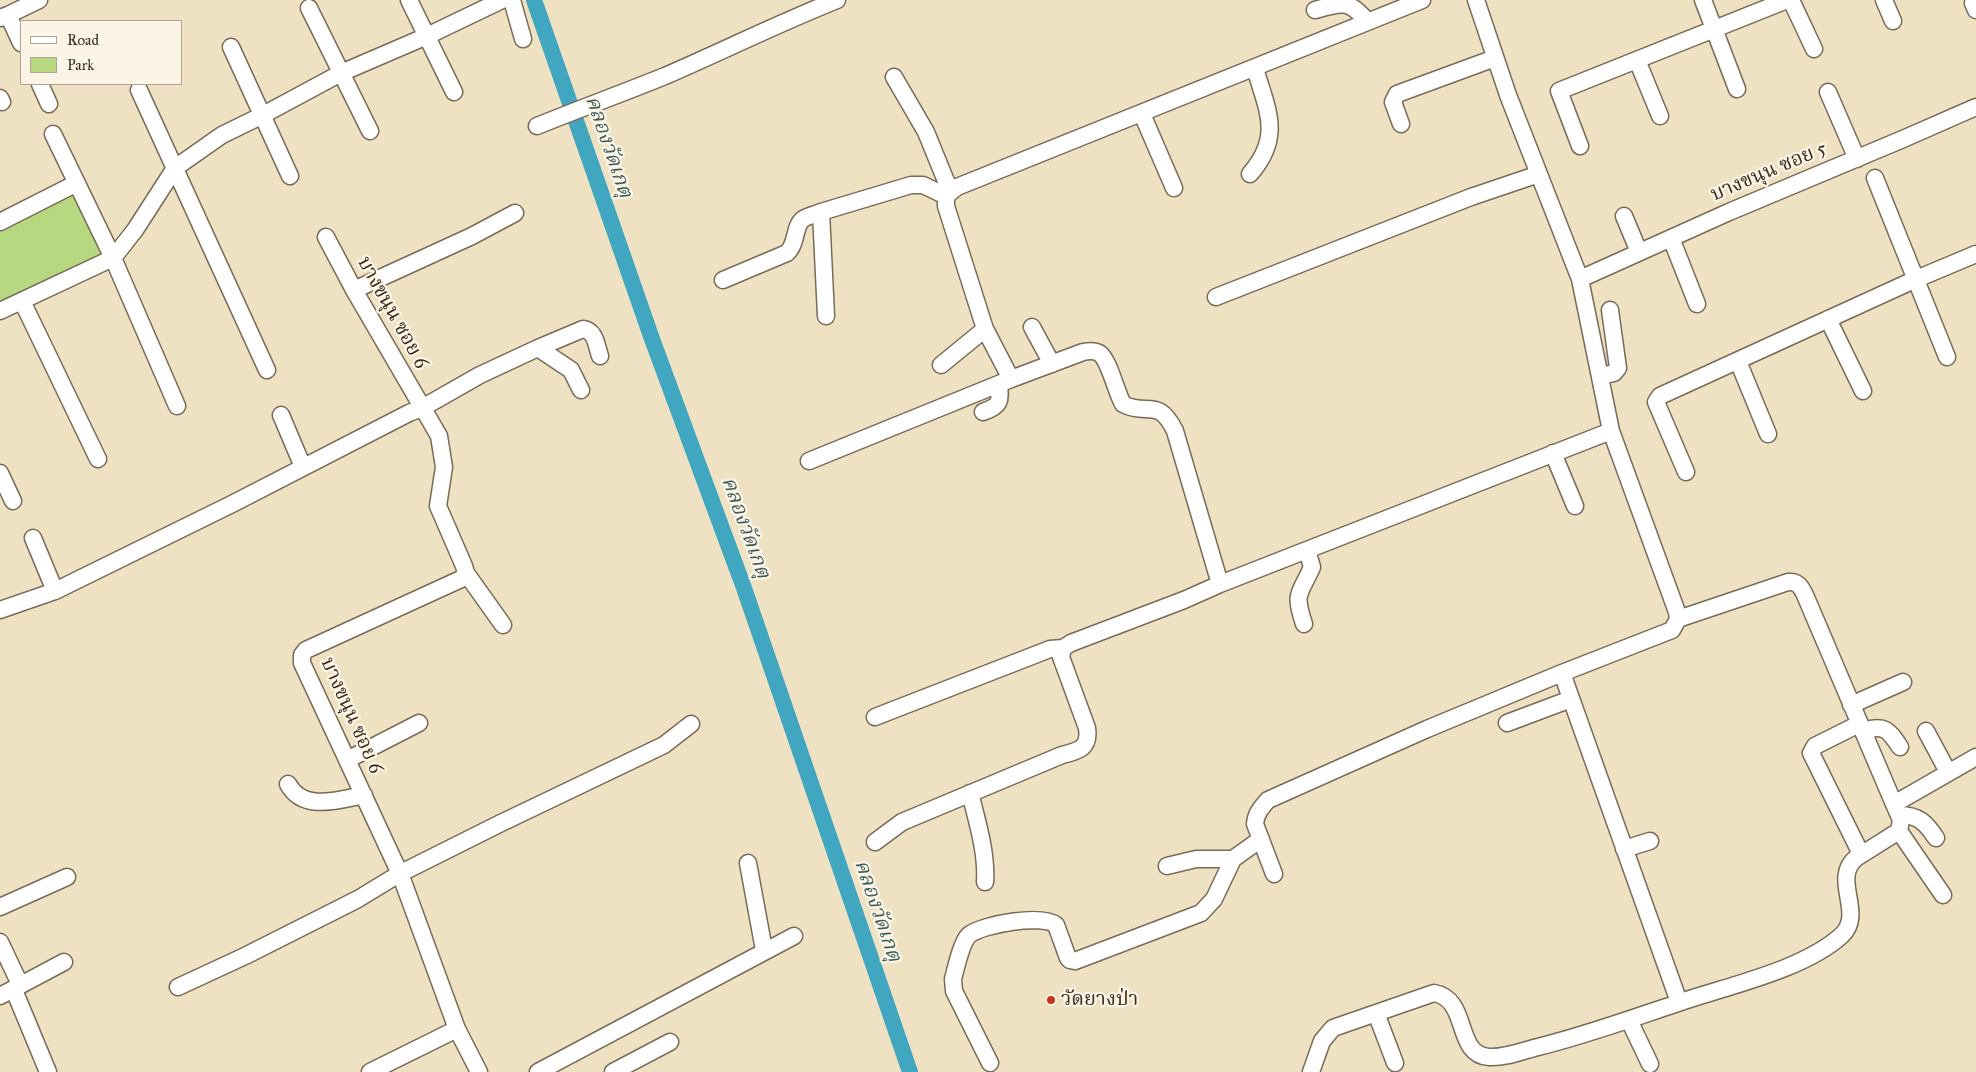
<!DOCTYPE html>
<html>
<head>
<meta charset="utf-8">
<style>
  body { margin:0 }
  #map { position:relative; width:1976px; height:1072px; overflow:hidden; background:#efe2c3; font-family:"IM FELL Great Primer",serif }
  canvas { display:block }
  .legend { position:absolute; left:20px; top:20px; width:162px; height:65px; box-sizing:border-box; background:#fcf5e5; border:1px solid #afa495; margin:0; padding:6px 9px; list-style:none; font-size:15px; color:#3b2a1e }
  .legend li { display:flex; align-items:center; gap:10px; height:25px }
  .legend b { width:25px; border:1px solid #afa495 }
</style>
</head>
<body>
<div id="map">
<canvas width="1976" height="1072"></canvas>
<ul class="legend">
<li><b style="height:6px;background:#fff"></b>Road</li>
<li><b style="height:14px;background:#b5d880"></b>Park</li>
</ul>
</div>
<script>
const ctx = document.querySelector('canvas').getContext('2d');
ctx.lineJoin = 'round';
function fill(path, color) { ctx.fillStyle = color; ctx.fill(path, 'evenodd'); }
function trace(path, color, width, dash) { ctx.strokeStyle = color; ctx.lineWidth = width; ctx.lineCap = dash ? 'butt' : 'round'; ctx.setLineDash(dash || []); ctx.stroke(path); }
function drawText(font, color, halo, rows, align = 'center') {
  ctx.font = font + ' "IM FELL Great Primer","Noto Serif Thai",serif'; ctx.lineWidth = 4.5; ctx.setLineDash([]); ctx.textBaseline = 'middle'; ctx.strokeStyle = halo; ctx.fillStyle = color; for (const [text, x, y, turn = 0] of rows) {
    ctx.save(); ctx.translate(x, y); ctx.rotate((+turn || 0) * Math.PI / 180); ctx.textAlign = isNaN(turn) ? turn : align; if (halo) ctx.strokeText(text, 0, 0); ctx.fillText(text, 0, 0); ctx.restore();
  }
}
fill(new Path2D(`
  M77,183L113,258L0,311V221Z`), '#b5d880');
trace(new Path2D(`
  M534,0L652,339L744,588L910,1072`), '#41a7c1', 16);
const minor = new Path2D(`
  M409,0L454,92
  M512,0L523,39
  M1476,0L1508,95L1580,279L1611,431L1677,612L1678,619L1672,630L1562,673L1679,1002
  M1703,0L1737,89
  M1791,0L1814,49
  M1884,0L1893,21
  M1973,3L1976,10
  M309,8L370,131
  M1315,10C1343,2 1349,0 1367,21
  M8,15L39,0
  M0,18L8,15L21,43
  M231,47L290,176
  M1637,60L1660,116
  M894,77L926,132L950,191
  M40,84L49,104
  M139,90L267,370
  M1828,92L1857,159
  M0,98L2,102
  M1142,114L1174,188
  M1401,124L1393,102L1397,94L1495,58
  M537,126C579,109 623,93 665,76C723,51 779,23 837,0
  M53,134L113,258L177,406
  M1580,146L1559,91L1787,0
  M1250,174C1283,136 1267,110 1255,68
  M1875,178L1947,357
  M1624,216L1639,252
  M0,222L77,183
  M326,237L354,290L439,436L444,467L438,506L464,566L466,573L503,625
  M1671,238L1697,304
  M1580,279L1729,212L1903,139L1976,107
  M723,280L787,253C797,244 794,227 802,220C806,216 815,215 821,212
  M354,290L472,236L515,213
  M1216,297L1471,197L1539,174
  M22,301L98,459
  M0,311L113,258L135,230L175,168L222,135L263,115L341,73L427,36L502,0
  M826,316L821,212L911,185H923L946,196
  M1828,319L1863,391
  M1032,327L1052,364
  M538,348L583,329C596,331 596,345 600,356
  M1738,361L1768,434
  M941,365L985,329
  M1600,376L1614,373L1618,368L1610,310
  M983,412C1000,406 1001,402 999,384
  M281,415L303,467
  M1553,453L1575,506
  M809,461L1011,379
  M1686,472L1656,402L1660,396L1914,280L1976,254
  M0,473L13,501
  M33,538L55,591
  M466,573L461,579L306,650L302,655V663L401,876L457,1029L479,1072
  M1220,584L1175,431C1158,396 1147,417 1123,404C1116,392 1109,359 1099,353C1094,350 1088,351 1083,352L1011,379L985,329L946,206V196L957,187L1422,0
  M0,610L55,591L232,504L409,413L422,408L480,375L538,348L571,370L581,390
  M1678,619L1788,582C1798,581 1801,587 1805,595L1894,804
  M1304,624C1293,591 1300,595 1312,567L1307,550
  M1851,705L1903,682
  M875,717L1050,649L1063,648
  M1507,723L1571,699
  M1859,724L1815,746L1811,753L1861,854
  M1863,731C1884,724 1888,729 1900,747
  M1926,731L1948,772
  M347,760L419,723
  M288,784C303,812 338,800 364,795
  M970,793C977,821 987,853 985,882
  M1899,815C1919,815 1926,823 1936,838
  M1899,831L1943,895
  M875,842L902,822L1062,755C1079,751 1090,748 1087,728L1061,657L1063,648L1071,643L1184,600L1220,584L1611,431
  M1624,849L1650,841
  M748,863L764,950
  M1167,866L1196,859H1233
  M1274,874L1255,824C1256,813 1261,808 1268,800L1427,729L1562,673
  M0,907L67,877
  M0,942L17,978
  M178,987L245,956L358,899L399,874L499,824L664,745L691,724
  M14,990L48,1072
  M0,996L64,962
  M1376,1013L1395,1063
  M1629,1020L1650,1064
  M990,1063L954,991L953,979C956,968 961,943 969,935C983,924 1042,914 1056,925L1068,958L1070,960L1075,961L1201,913L1214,899L1233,859L1261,839
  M370,1072L457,1029
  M538,1072L794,936
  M613,1072L670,1042
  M1311,1072L1322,1041L1333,1028L1434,993C1470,999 1454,1055 1489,1057C1504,1058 1520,1052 1534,1048C1584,1036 1630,1019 1678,1003C1727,986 1804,970 1842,935C1865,913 1831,879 1856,858L1899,831L1901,820L1894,804L1976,757`);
trace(minor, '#7a6a58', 19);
trace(minor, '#fff', 16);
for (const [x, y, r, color] of [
  [1051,1000,5,"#c8321e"]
]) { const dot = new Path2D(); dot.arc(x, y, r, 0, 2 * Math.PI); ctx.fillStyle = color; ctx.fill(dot); trace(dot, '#fcf5e5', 2); }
drawText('20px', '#3b2a1e', '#fcf5e5', [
  ["บางขนุน ซอย 5",1769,172,-23],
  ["บางขนุน ซอย 6",392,313,61],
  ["บางขนุน ซอย 6",351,716,66]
]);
drawText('20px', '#3b2a1e', '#fcf5e5', [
  ["วัดยางป่า",1061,1000]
], 'left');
drawText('italic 21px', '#3d5c5f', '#fcf5e5', [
  ["คลองวัดเกตุ",608,147,71],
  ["คลองวัดเกตุ",745,528,70],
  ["คลองวัดเกตุ",877,911,71]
]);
</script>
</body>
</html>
